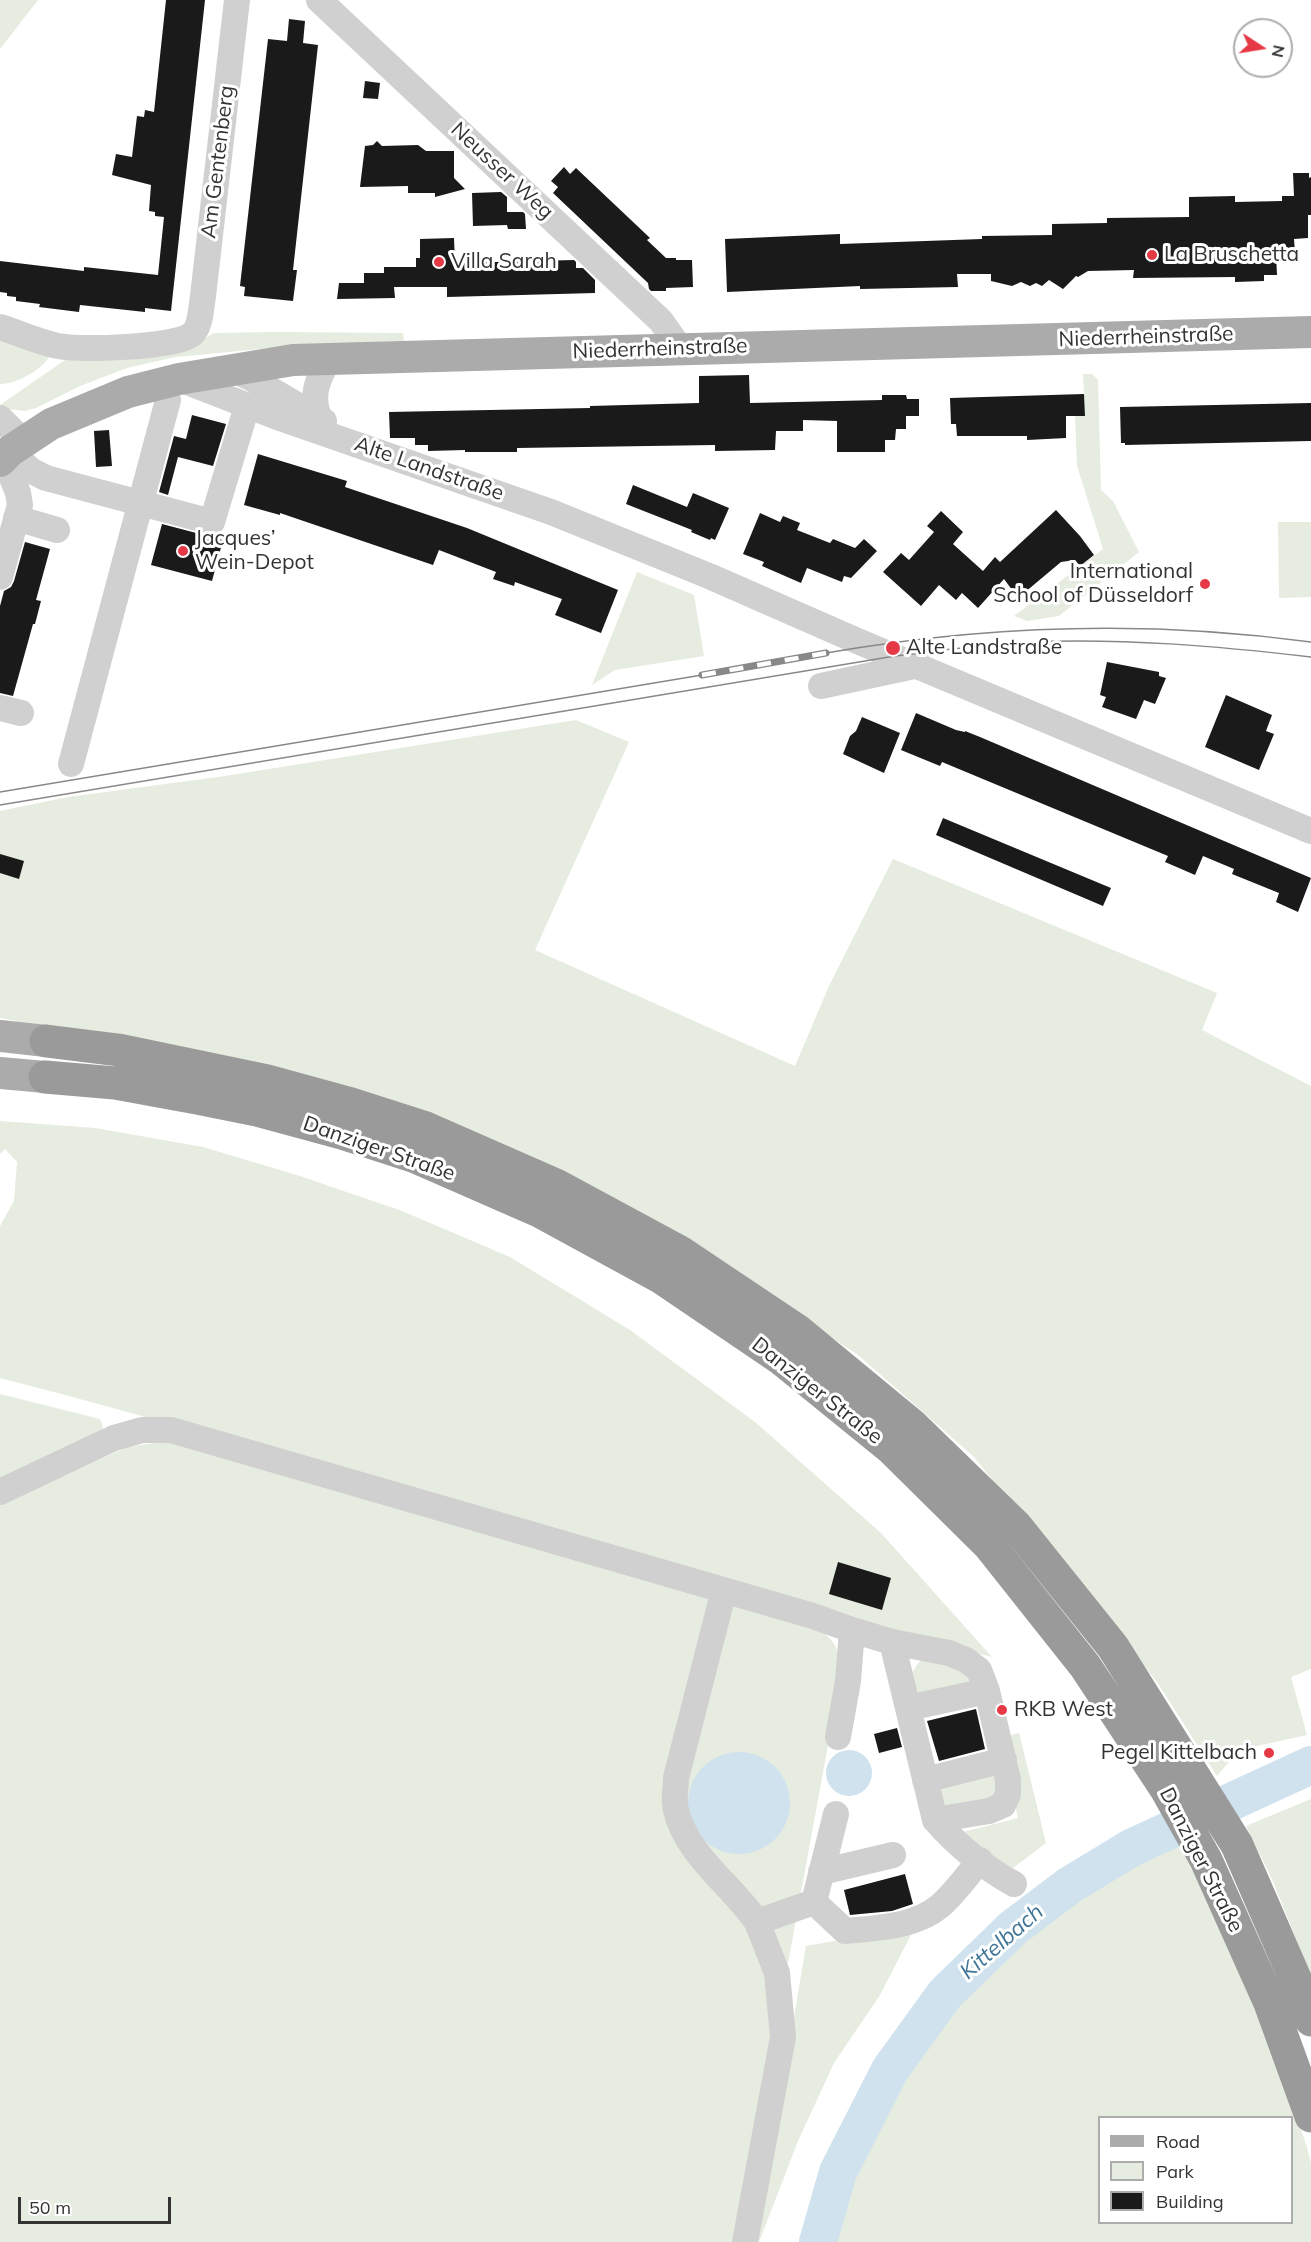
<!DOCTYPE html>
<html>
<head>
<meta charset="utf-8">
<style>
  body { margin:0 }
  #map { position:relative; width:1311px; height:2242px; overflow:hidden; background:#fff; font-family:Mulish,sans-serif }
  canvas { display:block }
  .legend { position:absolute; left:1098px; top:2116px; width:195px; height:108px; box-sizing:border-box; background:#fff; border:2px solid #adadad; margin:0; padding:8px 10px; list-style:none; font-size:18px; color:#333 }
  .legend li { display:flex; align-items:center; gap:12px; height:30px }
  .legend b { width:30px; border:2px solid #adadad }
  .north { position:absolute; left:1233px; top:18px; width:60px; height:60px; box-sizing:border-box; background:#fff; border:2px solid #adadad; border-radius:50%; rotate:102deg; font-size:16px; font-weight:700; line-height:24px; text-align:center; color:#333 }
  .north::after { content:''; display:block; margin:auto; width:21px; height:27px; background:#e63946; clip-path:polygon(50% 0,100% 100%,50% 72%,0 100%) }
  .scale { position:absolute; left:18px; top:2197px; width:153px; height:27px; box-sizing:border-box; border:3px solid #333; border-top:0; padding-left:8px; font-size:18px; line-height:21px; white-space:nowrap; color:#333; -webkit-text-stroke:4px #fff; paint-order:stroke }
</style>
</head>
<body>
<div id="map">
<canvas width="1311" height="2242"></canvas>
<ul class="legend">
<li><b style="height:8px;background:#ababab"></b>Road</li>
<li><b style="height:16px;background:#e6ecdf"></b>Park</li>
<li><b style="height:16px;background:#1a1a1a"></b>Building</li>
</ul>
<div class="north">N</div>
<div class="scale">50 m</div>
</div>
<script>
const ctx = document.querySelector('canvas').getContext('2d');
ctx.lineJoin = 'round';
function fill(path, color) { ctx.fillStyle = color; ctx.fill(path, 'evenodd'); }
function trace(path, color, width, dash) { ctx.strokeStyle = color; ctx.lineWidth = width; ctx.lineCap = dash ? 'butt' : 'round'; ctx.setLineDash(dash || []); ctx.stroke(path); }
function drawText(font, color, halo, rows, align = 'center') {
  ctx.font = font + ' Mulish,sans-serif'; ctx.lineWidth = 6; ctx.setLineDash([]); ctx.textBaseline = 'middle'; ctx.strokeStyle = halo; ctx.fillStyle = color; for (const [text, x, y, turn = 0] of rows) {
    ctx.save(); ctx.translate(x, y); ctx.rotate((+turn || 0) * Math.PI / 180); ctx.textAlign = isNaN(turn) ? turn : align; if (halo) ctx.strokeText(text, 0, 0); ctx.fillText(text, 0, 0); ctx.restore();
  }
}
fill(new Path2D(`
  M0,0H38L0,49Z
  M275,332L403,333L404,341L302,345L176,357L127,368L80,386L36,408L25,411L7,409L0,405L68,358L192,346L214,333Z
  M0,337L50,355C44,369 15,385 0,384Z
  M1083,374H1092L1098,380L1101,490L1113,501L1139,552L1059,616L1027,621L1014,616L1103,549L1077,466L1075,416H1085Z
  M1278,522H1311V597L1279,598Z
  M637,572L694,595L704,656L615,670L592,685Z
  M576,720L629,742L535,950L795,1066L829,986L893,859L1217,993L1202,1030L1311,1086V1669L1291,1677L1307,1735L1239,1750L1217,1776L1157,1682L973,1456L858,1355L720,1263L52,1028L0,1018V811L68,797L225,776Z
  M0,1121L95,1128L203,1147L300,1176L402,1211L510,1257L630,1330L755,1422L881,1533L992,1657C659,1571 333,1464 0,1378V1226L14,1201L17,1162L5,1149L0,1154Z
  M0,1394L100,1419L103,1427L101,1432L0,1479Z
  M167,1441L812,1625C841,1643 840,1652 839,1685L737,2242H0V1505L127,1447Z
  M925,1657L960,1664L971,1680L966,1688L915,1697L910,1677L918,1663Z
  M1019,1733L1046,1843L1009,1871L959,1833L1018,1818L999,1738Z
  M998,1766L997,1801L954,1812L939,1802L941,1781Z
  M1311,1799V1976L1272,1879L1246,1826Z
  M1173,1837L1209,1896L1260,2011L1307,2147L1311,2163V2242H825L844,2175L897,2072L949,1997L1017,1932L1073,1891L1132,1855ZM1100,2118H1292V2222H1100Z
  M915,1927L880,1995L834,2063L798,2141L759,2242H756L806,1946Z`), '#e6ecdf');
fill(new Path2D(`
  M826 1773a23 23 0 1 1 46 0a23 23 0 1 1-46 0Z
  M688 1803a51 51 0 1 1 102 0a51 51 0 1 1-102 0Z`), '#cfe2ee');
trace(new Path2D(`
  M818,2242L838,2172L890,2070L945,1994L1013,1928L1070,1885L1131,1848L1311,1765`), '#cfe2ee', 38);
fill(new Path2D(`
  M166,0H205L171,311L145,308V312L80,305L79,312L39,307L40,304L16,301V297L7,296V293L0,292V261L84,271V267L158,275L164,217L155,216V212L149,211L151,185L112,175L116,154L132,157L137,116L144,117L145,110L154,112Z
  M289,19L305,21L303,43L318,45L293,270H297L293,301L244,296L245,287L240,286L268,39L287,41Z
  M365,81L380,83L378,99L363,98Z
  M377,141L382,146L418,145L426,151H454V178L465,189L435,197V193H408V186L360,187L365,146L373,145Z
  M564,167L570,174L576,168L650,238L647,240L666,258H676V260H692L693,287L666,288V291H651L649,289L648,283L553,193L558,187L551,181Z
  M1293,173H1309V178L1311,177V215H1308V238L1294,239L1295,253L1276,254L1277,275H1264V281L1235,282V277L1133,278L1134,270L1088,271L1078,277L1076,276L1063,289L1049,280L1042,286L1036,283L1030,286L1021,282L1012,286L991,281V274H957L958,287L860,289V286L727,292L725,239L840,234V244L982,239V236L1052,235V224L1107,223V218L1189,217V197L1235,196V202L1282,201V196H1294Z
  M501,192L507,197V212H523L525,214L526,229H508L507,225L473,226L472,193Z
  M454,238L455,263L574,260L576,262V268H583L595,280V293L447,297V287H394L395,298L337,299L339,283H364V273H384V267H416V258H420V239Z
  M749,375L750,403L882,400V395H906L907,399H919V416H906V429H896L895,440H885V452H837V421L803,420V431H776L775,450L715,451V445L517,448V452H465V450L428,451V445H415V438H390L389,412L590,408V406L699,403V376Z
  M1084,394L1085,416H1066V438L1027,440V436H957L956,424H951L950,398Z
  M1311,403V441L1125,445V443H1121L1120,407Z
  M192,415L226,424L213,466L178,457L168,495L159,492L174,436L186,439Z
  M109,430L112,466L96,467L94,431Z
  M258,454L347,481L345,487L467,528L618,590L601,633L555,615L562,599L515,582L514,586L493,579L496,572L439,550L433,565L280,513V515L244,505Z
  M633,485L687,507L693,493L729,508L715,540L711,538L710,540L691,532L692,530L626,504Z
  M1056,510L1080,536L1094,555L1080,566L1075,560L1061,562L1018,598L1004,579L978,608L962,593L956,600L939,585L921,606L883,572L901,553L909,560L934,532L927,526L941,511L963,532L953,544L983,571L995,557L1000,562Z
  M760,513L780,522L783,516L800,523L797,530L830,543L833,539L855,548L864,539L877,551L851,578L844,576L842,582L807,568L801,583L762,566L764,562L743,554Z
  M162,524L223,540L212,581L151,565Z
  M25,542L50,549L36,600L41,601L35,624H33L13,696L0,693V606L4,591L11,587L14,581Z
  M1107,662L1159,672V676L1166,678L1155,704L1144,700L1136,719L1102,707L1106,697L1100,695Z
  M1226,695L1272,715L1266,731L1274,734L1259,770L1205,747Z
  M916,713L956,730L965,732V731L980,737L1311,878L1298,912L1276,902L1279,893L1232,874L1234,869L1203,856L1195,875L1165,862L1168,856L942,762L940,766L901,750Z
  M862,717L900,733L884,773L843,754L850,736L856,731Z
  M943,818L1111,888L1103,906L936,835Z
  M0,854L24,861L19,879L0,873Z
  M838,1562L891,1578L882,1610L829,1594Z
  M976,1709L985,1749L939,1761L927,1721Z
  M897,1728L902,1747L879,1753L874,1734Z
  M905,1874L913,1904L892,1911L850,1915L844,1890Z`), '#1a1a1a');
trace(new Path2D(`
  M319,0L661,321L680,348
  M0,327C19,333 38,342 58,346C81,350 172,348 191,335C201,328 201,307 203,296L237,0
  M235,371L251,378L324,421
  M179,379L277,417L551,512L709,576L855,640L1311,831
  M319,417C310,396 318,378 329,359
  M0,418L24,442
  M10,451L32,471L46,478L212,522L247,406
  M16,518L57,530
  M0,577L20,505L18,493L4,457
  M821,686L919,665
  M0,708L21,713
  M71,764L168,400
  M0,1492L114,1438L142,1430H171L813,1616L852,1630L848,1681L838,1737
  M724,1590L676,1778C676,1788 673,1800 676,1810C686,1855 732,1885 757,1922
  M852,1630L892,1642L935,1820C956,1844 985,1868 1014,1884
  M892,1642L949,1653L966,1660L979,1670L987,1691L1008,1780V1794L1003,1805L989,1811L935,1820
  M908,1708L987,1691
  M925,1780L1004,1760
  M821,1872L893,1855
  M814,1902L845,1931C876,1928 915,1927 940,1906C955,1893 967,1876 980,1860
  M745,2242L783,2037L777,1973L757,1922L814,1902L836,1814`), '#d0d0d0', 26);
trace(new Path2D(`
  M0,461L10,451L51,424L128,392L179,379L293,360L1311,332
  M0,1036L46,1041
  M0,1073L45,1077`), '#ababab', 32);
trace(new Path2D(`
  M46,1041L118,1050L267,1081L351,1104L426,1128L556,1185L680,1252L798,1331L913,1426L1016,1526L1113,1647L1237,1845L1301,1992L1311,2020
  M45,1077L115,1083L197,1098L257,1110L342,1133L413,1156L541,1212L662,1278L780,1358L892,1449L989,1545L1085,1666L1166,1789L1206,1860L1270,2003L1311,2116`), '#9a9a9a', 33);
trace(new Path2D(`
  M826,653C986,625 1150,620 1311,642
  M0,792L702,675
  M0,805L895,656C939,651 984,644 1028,642C1123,638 1217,646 1311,657`), '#888', 1.5);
const rail = new Path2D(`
  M702,675L826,653`);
trace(rail, '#888', 7);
trace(rail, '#fff', 4.5, [14]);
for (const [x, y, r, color] of [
  [1152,255,6,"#e63946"],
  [439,262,6,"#e63946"],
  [183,551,6,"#e63946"],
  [1205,584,6,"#e63946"],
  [893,648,8,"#e63946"],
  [1002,1710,6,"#e63946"],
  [1269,1753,6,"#e63946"]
]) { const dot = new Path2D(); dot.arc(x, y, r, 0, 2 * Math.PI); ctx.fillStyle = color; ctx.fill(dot); trace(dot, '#fff', 2); }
drawText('21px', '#333', '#fff', [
  ["Am Gentenberg",218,162,-83],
  ["Neusser Weg",502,171,43],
  ["Niederrheinstraße",1146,337,-2],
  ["Niederrheinstraße",660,349,-2],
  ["Alte Landstraße",429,469,19],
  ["Danziger Straße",379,1149,19],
  ["Danziger Straße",817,1391,38],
  ["Danziger Straße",1201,1860,63]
]);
drawText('21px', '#333', '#fff', [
  ["La Bruschetta",1164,255],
  ["Villa Sarah",451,262],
  ["Jacques’",195,539],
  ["Wein-Depot",195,563],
  ["International",1193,572,"right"],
  ["School of Düsseldorf",1193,596,"right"],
  ["Alte Landstraße",906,648],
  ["RKB West",1014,1710],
  ["Pegel Kittelbach",1257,1753,"right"]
], 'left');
drawText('italic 22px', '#3f7597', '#fff', [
  ["Kittelbach",1002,1942,-41]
]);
</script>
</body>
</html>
